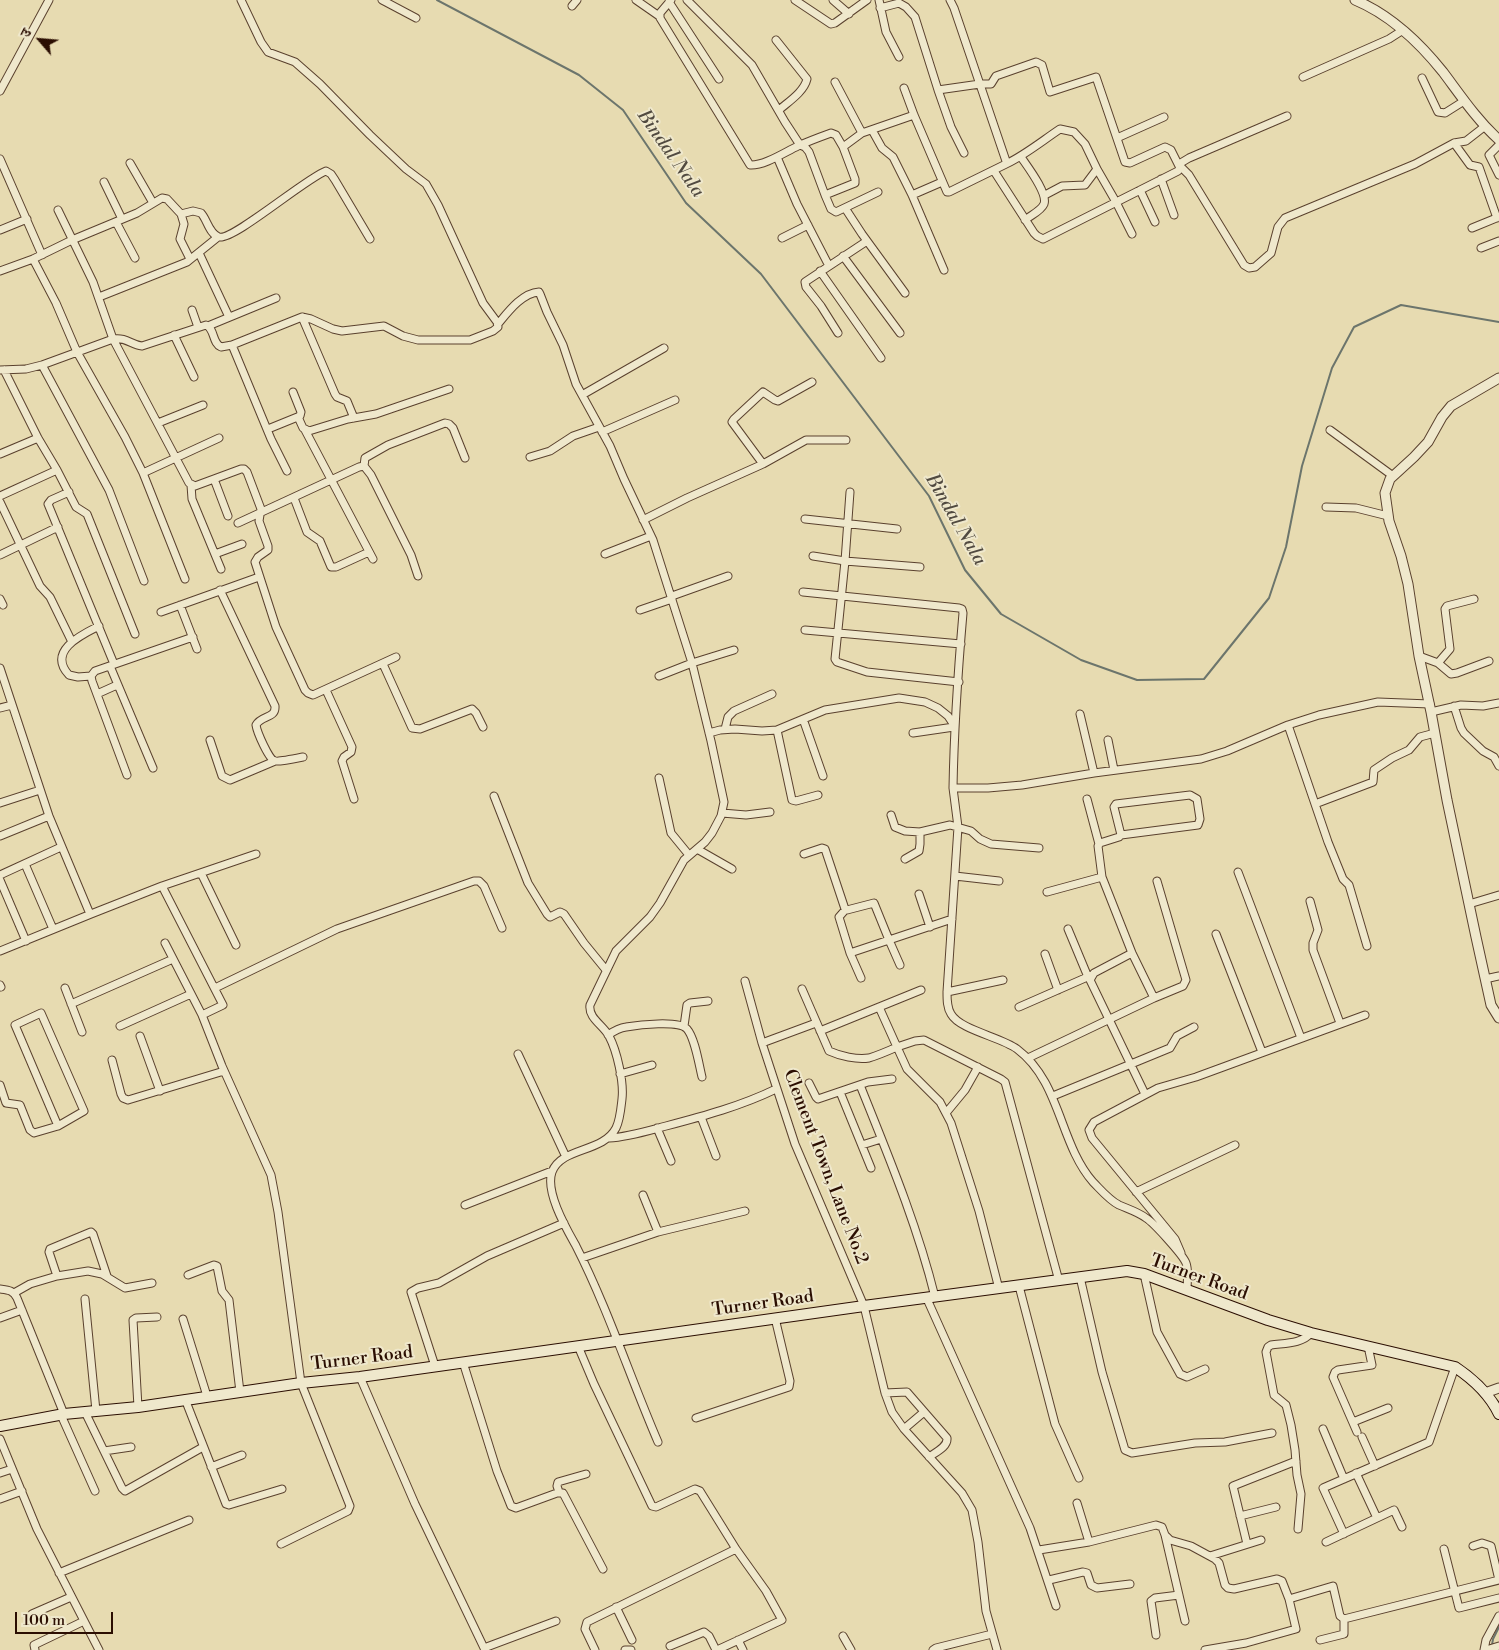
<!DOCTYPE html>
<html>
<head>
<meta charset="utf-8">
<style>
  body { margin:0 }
  #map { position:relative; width:1499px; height:1650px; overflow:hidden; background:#e7dbb1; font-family:"Libre Bodoni","Noto Serif Devanagari",serif }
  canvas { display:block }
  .north { position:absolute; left:15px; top:15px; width:50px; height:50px; -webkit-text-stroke:4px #efe8cc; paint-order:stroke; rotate:297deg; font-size:14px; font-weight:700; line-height:20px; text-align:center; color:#2b0e02 }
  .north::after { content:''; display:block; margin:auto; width:18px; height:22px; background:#2b0e02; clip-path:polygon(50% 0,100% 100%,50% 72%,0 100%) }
  .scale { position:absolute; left:15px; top:1612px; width:98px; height:22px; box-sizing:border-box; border:2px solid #2b0e02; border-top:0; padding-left:6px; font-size:15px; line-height:18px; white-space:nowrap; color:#2b0e02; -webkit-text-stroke:4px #efe8cc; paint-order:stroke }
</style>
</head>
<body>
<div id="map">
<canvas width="1499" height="1650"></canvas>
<div class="north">उ</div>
<div class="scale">100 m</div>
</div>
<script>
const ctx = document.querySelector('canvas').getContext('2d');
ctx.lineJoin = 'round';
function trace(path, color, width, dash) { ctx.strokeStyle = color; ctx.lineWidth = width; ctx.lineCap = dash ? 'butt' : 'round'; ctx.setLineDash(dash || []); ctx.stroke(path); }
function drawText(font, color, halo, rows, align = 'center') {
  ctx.font = font + ' "Libre Bodoni",serif'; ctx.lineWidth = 4; ctx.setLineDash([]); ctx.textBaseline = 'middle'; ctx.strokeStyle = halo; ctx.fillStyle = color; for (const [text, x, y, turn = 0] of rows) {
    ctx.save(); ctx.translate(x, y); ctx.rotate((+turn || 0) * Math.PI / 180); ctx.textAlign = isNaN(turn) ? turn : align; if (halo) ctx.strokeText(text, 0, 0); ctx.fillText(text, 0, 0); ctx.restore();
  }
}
trace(new Path2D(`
  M437,0L579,75L623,110L686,203L761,274L929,496L965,570L1001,614L1081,660L1137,680L1204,679L1269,598L1286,547L1302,466L1332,368L1354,327L1401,305L1499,322
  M1492,1645L1493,1639L1499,1627`), '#6c756c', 2);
const minor = new Path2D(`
  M382,0L416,18
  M636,0L659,16
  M671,0L660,13V18L750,165C764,166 785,152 798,146C809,141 820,137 831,133L836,135L843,147
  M687,0L752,65L785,122L800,145L805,147L809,152L825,195L855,183V179L843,147L862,133L914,115
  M795,0L831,24L835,23L867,0
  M833,0L849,14
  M879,0L886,32L899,57
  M669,2L719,79
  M572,6L577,0
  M880,8L899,3L906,7L915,17L938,90L980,84H991L996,76L1036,62L1042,65L1050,92L1096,77L1125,162L1130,163L1165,147L1171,150L1180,168L1178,171L1043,239L1037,236L1034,233L994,171
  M776,40L807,79C804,92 788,102 779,110
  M1303,77L1389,39L1403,30
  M1422,78L1438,112L1445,113L1464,101
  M835,82L862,133
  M904,88L914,115L947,192H949L1006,164V161L954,8L950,0
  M938,90L951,127L964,153
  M0,91L49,0
  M872,130L882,148L893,157L912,195L944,270
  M1117,138L1164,117
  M1454,143L1470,165L1479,167L1497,218
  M1499,145L1489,155L1499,175
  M777,157L797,204L829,266
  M1021,157C1027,166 1048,193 1044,204C1041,211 1031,215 1025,220
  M0,159L42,255
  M130,163L153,203
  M1006,164C1025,155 1042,141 1060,129L1074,132L1085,144L1097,169L1085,185L1062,186L1045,195
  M1179,164L1189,158L1287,116
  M1180,166L1189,175L1244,265L1249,268L1255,267L1271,253L1278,227L1285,218L1415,164L1454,143L1466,141L1484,127
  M1097,169L1116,202L1132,234
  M1161,179L1174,215
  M104,182L122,219
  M1140,190L1155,222
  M825,195L831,209L836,212L878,192
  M912,195L942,182
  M845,208L862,234L905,293
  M58,210L93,282L113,339L189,483L195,486L241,469H244L247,472L261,509L259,521L268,546V550L258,557L255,562L276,627L305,690L308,693L313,695L396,657
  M181,214L184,224L180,239L190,259
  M116,222L135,258
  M1472,228L1499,217
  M0,230L27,219
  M782,238L808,225
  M1481,248L1499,241
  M199,253L229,317
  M843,256L900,333
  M33,259L56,303L77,352L125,437L143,473L185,579
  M0,271L33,259L72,240L137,213L162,198L167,199L181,214L193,211L201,213C207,219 209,234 219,237C233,241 306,178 326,171L331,174L335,180L370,239
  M820,271L881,358
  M99,297L187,262L218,237
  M192,310L198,327
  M302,317L335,394L337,397L347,401L354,418
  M498,324C508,312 522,293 539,292L540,294L547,312L563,345L576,384L610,446L624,479L653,540L692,663L711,741L724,802L721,816L712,833L705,842L684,860L660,903L650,917L616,951L590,1005C588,1018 603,1025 609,1036C617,1051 624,1082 622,1099C621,1108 620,1120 616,1128C603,1153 561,1147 552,1172C545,1192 566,1228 576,1246C608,1309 630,1377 658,1442
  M208,326L276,298
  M838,333L821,306L806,287L805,282L867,241
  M174,335L194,377
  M232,345L271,439L287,471
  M42,365L109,490L144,581
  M0,370L26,369L42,365L113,339C127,337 131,345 142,346L206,325C215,329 212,343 221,347L232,345L302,317L311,319L333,329L342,331L384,326L403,336L418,340H470L493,331L498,327L497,322L483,303L438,205L426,184L406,169L370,135L320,84L295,62L268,52L261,42L241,0
  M582,395L664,348
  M298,417L303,428L309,431L348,419L376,414L449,389
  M158,423L203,405
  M268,429L300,416L301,412L293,392
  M305,430L373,559
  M1330,430L1393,476
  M602,432L675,400
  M0,454L38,438
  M530,457L550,451L573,436L599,427
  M763,464L732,422L734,419L763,392L775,400L778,401L812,382
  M364,466L365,458L388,445L445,423L449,424L453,428L465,458
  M57,470L76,507L87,514L135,634
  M143,473L219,438
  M214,479L228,516
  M191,485L192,499L221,569
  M69,492L51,500L48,504L114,664
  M850,492L845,561L835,659L837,662L867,672L959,682
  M0,496L57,470L38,438L4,370
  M294,498L307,532L320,541L331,567H336L369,552
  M0,502L40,586L50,597L72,642
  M1326,507L1356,508L1388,516
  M805,519L897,529
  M643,520L687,498L763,464L806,440H846
  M238,523L359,467L364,466L371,475L411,555L418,576
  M215,554L242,544
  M605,554L651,536
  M0,555L58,527
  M813,556L845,561L920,567
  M220,590L275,706C276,719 261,715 256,725C257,732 269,760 275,761C279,762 298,758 303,757
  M803,592L959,608L962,609L963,613C958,671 954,730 953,788
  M672,596L728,576
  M0,599L3,605
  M180,605L197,649
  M640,610L672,599
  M161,612L259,577
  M805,630L961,644
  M1419,656L1438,663L1451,674L1457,673L1489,661
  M1438,663L1450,649L1445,609L1447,606L1474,599
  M383,664L412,728L420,729L472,709L476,713L483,727
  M110,666L153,768
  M0,668L49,816L90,914
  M91,676L78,677L69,675C47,651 81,635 99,626
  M659,676L692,663L734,650
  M326,690L352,747L351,752L344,757L342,761L354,799
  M97,694L117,685
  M1454,706L1461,728L1464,733L1483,751L1494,757L1499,766
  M0,708L12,705
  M1431,712L1461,705L1483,706L1499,703
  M1080,714L1094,773
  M803,719L823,776
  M1288,725L1328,842L1343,879L1349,885L1367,946
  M725,729L728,717L734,711L772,694
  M777,730L792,800L796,801L818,795
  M709,733L720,730L735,729L762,731L777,730L825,710L899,698L925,702L938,708L948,716L954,725
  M913,733L954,727
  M210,740L222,776L230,780L275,761
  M1108,740L1114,770
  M127,775L92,681L91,676L95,671L193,637
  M659,778L671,833L689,855
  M494,796L528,883L547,914L550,917L560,912L564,914L584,943L606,970
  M1087,799L1099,844
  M0,803L40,790
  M1315,804L1373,782L1374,770L1392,758L1409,750L1420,737L1435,733
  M722,813L746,815L770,812
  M891,815L895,827L905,831L920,832L950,825L971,831L980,839L991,844L1039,848
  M0,836L49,816
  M697,849L732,869
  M804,854L822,848L825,849L845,909L847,910L874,903L889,940L952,919
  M905,859L919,851L920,844V832
  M25,864L53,929
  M1238,872L1301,1038
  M201,873L236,945
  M0,875L61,847
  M955,876L999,881
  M0,880L26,941
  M162,886L223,1005L202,1015L222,1066L271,1175L278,1212L301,1383L350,1506L348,1511L281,1544
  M1047,892L1102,877
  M919,894L930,927
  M1310,901L1318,930L1313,943V950L1340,1023
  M1469,904L1499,895
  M846,909L839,917L850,953L861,978
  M1068,929L1088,977
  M1216,934L1262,1052
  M165,943L202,1015
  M0,951L91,914L162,886L256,854
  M850,953L889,940L900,965
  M1132,953L1094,973L1090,980L1145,1094
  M1045,954L1058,990
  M1485,979L1499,976
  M745,981L762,1043L795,1144L864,1306L885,1393L892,1412L904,1429L962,1493L972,1510L978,1542L986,1611L997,1650
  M0,985L1,987
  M65,988L82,1032
  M215,988L337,929L474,881H479L484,886L502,928
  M802,989L829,1051C840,1056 857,1060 869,1058C879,1055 888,1051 897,1047L907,1069L940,1102L951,1123L979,1211L999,1289
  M947,992L1003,980
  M1154,998L1183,986L1186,980L1157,881
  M71,1004L173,959
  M879,1007L897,1047L915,1041L924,1040L1001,1079L1005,1082L1059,1281
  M1019,1007L1092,975
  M120,1026L191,994
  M684,1026L687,1005L690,1003L708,1001
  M820,1031L921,990
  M608,1035C614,1031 619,1028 626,1027C638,1025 679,1020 687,1029C695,1038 699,1065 702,1077
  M140,1036L160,1091
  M762,1043L816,1023
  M518,1054L566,1157
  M1028,1058L1154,998L1132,953L1102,877L1098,846L1100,843L1119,837L1121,835L1114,807L1116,804L1190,795L1197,799L1200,819L1198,825L1121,835
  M112,1060L121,1094L123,1098L128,1100L224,1071
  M620,1074L652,1065
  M809,1083L816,1097L818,1099L868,1082L892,1079
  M0,1085L6,1103L20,1105L30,1130L34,1133L58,1126L84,1111L41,1013L15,1025L58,1126
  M860,1085C888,1155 917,1224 935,1297
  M840,1092L871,1168
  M1053,1096L1170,1048L1177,1036L1194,1027
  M946,1113L965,1090L978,1067
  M701,1117L716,1156
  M657,1128L671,1161
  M609,1138C628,1137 647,1131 666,1126C704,1116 741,1106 776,1089
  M862,1145L881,1139
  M1136,1192L1235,1145
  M643,1195L658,1232
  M465,1205L552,1171
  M1181,1253L1175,1239L1092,1138L1089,1130L1094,1122L1158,1088L1196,1077L1365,1015
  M582,1258L658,1232L745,1211
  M1144,1274L1157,1332L1180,1374L1187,1377L1205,1369
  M188,1275L214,1265L217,1266L222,1291L229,1300L240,1392
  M57,1276L49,1252L50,1249L91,1232L93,1234L107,1276
  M1080,1277L1102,1372L1125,1450L1132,1453L1195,1443L1225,1442L1272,1433
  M1019,1286L1055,1424L1079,1478
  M0,1289C8,1290 13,1290 17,1298L64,1414
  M1187,1290C1187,1281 1189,1271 1186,1263C1183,1255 1154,1223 1146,1218C1138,1212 1128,1209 1119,1205C1109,1200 1101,1190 1093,1182C1059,1143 1061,1082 1017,1049C1001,1037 960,1030 951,1014C947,1008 947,1000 947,992L958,827L953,788H988L1022,785L1094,773L1201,759L1227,751L1288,725L1319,715L1378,702L1430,704
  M14,1293L30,1284L57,1276L88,1271L102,1274L125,1288L152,1283
  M85,1299L96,1411
  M927,1299L1030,1528L1056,1606
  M0,1318L22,1310
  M183,1319L207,1396
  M578,1346L594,1384L652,1506L656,1507L695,1489L700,1491L736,1549L766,1591L782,1620L717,1650
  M463,1362L497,1471L511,1506L516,1508L557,1493H563L603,1569
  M435,1366L411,1292L418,1288L439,1283L487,1256L564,1223
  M360,1377L415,1504L485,1650
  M885,1393L907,1392L947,1438C948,1447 936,1452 929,1457
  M185,1399L226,1504L229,1505L282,1489
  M138,1407L133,1320L136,1318L157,1317
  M85,1412L122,1488L125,1491L203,1447
  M61,1415L95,1491
  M696,1418L789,1387L790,1381L775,1318
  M1353,1422L1388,1408
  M904,1429L924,1412
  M1323,1429L1344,1479
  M1357,1432L1333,1377L1335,1372L1338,1370L1372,1365L1368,1346
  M1362,1437L1375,1466
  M0,1439L37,1529L99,1650
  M104,1451L131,1447
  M211,1467L242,1455
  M0,1473L12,1469
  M1356,1473L1377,1518
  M559,1492L557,1486L558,1482L586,1474
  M0,1499L22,1491
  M1077,1503L1089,1542
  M1240,1516L1276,1507
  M1298,1529L1301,1494L1297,1475L1295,1450L1291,1425L1286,1405L1274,1395L1266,1352L1268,1347L1271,1345C1284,1343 1302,1344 1311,1333
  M1344,1534L1323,1488L1429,1442L1455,1367
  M1165,1535L1185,1621
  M1326,1542L1394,1510L1402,1527
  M1247,1544L1233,1486L1296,1461
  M1473,1546L1482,1543L1491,1546L1499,1580
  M1444,1549L1459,1608L1499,1598
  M1039,1550L1089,1542L1156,1525L1162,1527L1165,1535L1170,1540L1191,1546L1215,1559L1219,1563L1225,1585L1228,1588L1234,1589L1277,1579L1282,1581L1289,1599L1296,1629L1246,1643L1205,1650
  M1210,1556L1261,1540
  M59,1573L189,1520
  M1049,1580L1083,1572L1087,1573L1091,1585L1097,1588L1130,1584
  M1289,1599L1333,1586L1340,1616L1344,1619L1499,1580
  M616,1607L632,1640
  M32,1614L71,1597
  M1156,1635L1151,1601L1155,1598L1179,1595
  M843,1636L851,1650
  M738,1640L743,1650
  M1320,1640L1344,1634V1619
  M670,1646L704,1632L709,1636L716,1650
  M484,1648L556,1621
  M35,1650L34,1645L84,1621
  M595,1650L585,1629L587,1622L736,1549
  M625,1650H631
  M933,1650L936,1648L992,1634
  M1484,1650L1486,1640L1499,1616
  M1486,1650L1499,1646`);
const tertiary = new Path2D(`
  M1355,0C1391,15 1419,42 1443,72C1461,96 1477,120 1499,140
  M1499,378L1451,406L1442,417L1428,442L1414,457L1390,479L1385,493L1389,521L1401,556L1408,584L1419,656L1431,712L1447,800L1476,937L1491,1005L1499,1018
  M1485,1393L1499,1388`);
const secondary = new Path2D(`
  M0,1426L64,1414L138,1407L301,1383L360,1377L864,1306L1127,1271L1144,1274L1268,1320L1311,1333L1455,1367C1473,1379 1489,1393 1499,1414`);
trace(minor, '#5a412e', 9);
trace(tertiary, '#5a412e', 11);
trace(secondary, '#2b0e02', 12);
trace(minor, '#efe8cc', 7);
trace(tertiary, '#efe8cc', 9);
trace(secondary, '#efe8cc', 10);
drawText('18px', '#2b0e02', '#efe8cc', [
  ["Clement Town, Lane No.2",825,1167,69],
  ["Turner Road",1199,1278,20],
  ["Turner Road",763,1304,-8],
  ["Turner Road",362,1359,-7]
]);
drawText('italic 19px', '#514a40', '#efe8cc', [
  ["Bindal Nala",670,154,55],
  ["Bindal Nala",955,520,60]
]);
</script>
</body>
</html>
